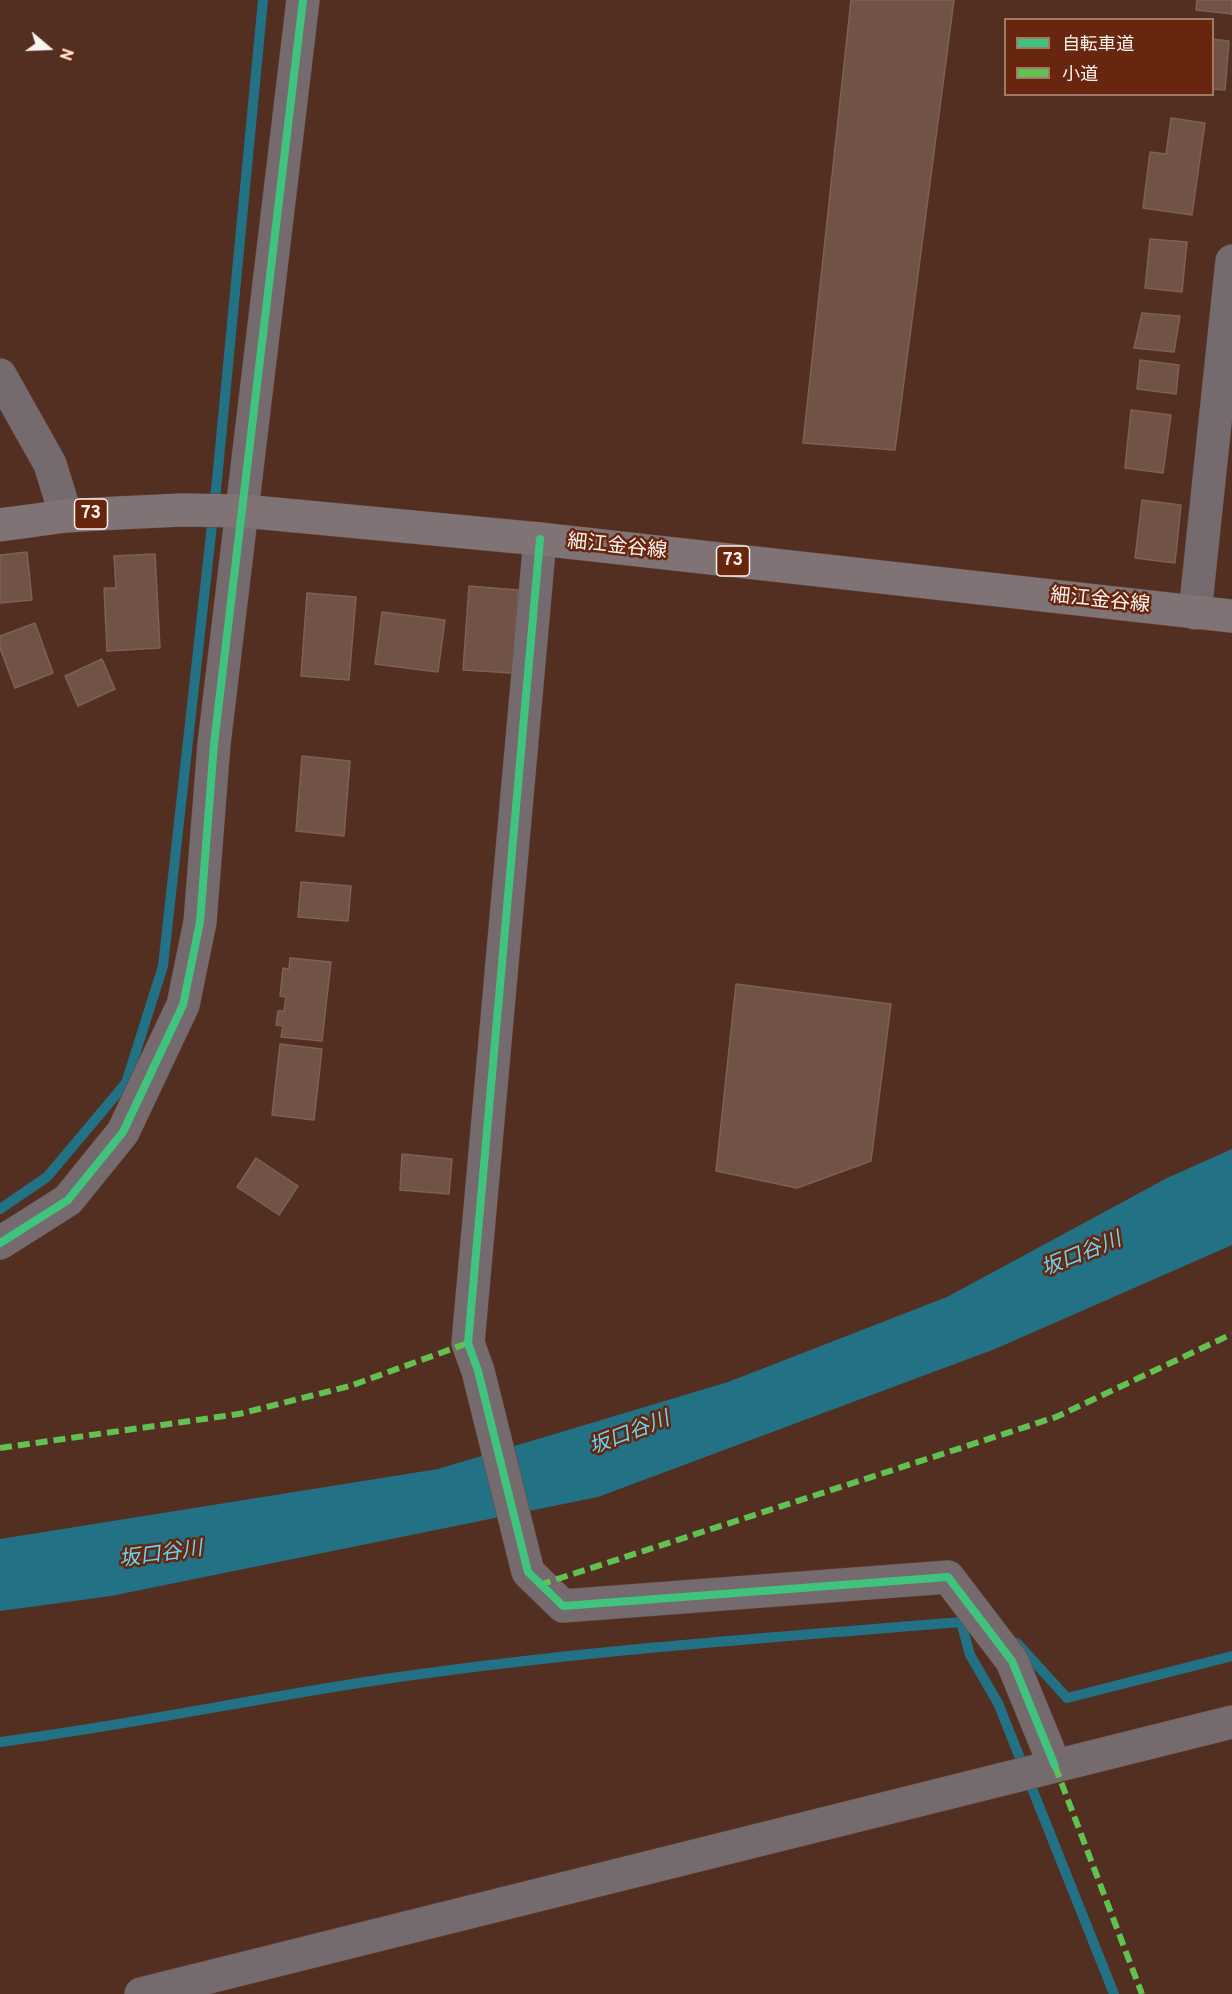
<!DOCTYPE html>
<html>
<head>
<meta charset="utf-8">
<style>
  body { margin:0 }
  #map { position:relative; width:1232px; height:1994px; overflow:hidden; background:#532f21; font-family:Overpass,"Noto Sans JP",sans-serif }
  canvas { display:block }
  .legend { position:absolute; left:1004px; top:18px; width:210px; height:78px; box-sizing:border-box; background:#67260d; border:2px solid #a27868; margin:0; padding:8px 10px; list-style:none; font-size:18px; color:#fbf3f0 }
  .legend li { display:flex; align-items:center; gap:12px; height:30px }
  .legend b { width:30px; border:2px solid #a27868 }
  .north { position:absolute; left:18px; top:18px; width:60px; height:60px; -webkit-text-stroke:4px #67260d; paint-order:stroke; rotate:109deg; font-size:16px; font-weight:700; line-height:24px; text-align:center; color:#fbf3f0 }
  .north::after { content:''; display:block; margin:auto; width:21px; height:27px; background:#fbf3f0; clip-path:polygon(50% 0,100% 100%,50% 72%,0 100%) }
</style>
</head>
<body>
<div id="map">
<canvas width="1232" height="1994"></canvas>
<ul class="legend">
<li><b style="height:8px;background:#40c37c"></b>自転車道</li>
<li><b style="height:8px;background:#63c152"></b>小道</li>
</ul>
<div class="north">N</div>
</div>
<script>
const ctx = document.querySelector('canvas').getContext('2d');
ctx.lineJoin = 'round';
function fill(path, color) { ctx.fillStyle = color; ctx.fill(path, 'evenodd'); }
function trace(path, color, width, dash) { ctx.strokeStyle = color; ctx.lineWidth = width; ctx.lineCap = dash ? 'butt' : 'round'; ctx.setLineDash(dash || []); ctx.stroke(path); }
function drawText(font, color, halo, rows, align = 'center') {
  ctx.font = font + ' Overpass,"Noto Sans JP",sans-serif'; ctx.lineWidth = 5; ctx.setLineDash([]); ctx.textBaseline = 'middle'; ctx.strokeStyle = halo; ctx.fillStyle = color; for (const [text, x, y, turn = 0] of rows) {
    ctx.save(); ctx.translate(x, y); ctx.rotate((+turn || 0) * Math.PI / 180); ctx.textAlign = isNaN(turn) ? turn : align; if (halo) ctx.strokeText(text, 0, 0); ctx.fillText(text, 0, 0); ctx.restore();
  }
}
fill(new Path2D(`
  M1232,1149V1245L995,1349L598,1497L111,1596L0,1611V1539L438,1469L728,1382L947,1297L1167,1178Z`), '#227184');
trace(new Path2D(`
  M0,1209L47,1177L126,1083L163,966L217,480L263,0
  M961,1622L970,1655L998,1703L1114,1994
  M1017,1643L1067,1698L1232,1656
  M0,1742C122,1726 243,1701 365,1682C562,1652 762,1638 961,1622L975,1618`), '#227184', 10);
const building = new Path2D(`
  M851,0H954L895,450L803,443Z
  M1197,0H1232V14L1196,10Z
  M1212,39L1229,41L1225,90L1212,89Z
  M1171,118L1205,123L1192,215L1143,208L1150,152L1166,154Z
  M1150,239L1187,242L1182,292L1145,288Z
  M1142,313L1180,316L1174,352L1134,348Z
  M1140,360L1179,365L1176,394L1137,389Z
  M1131,410L1171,415L1163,473L1125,468Z
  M1142,500L1181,505L1175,563L1135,558Z
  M27,552L32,600L0,603V555Z
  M155,554L160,648L107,651L104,588H116L114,556Z
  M469,586L518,590L512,673L463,670Z
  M307,593L356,597L349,680L301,676Z
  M382,612L445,620L438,672L375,664Z
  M35,623L53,673L15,688L0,648V636Z
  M102,659L115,689L78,706L65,676Z
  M302,756L350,761L344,836L296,831Z
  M301,882L351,886L348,921L298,917Z
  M290,958L331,962L322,1041L281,1037L283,1026L276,1025L278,1011H284L286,997L280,996L283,968L289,969Z
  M736,984L891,1004L871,1161L797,1188L716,1171Z
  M280,1044L322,1049L314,1120L272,1115Z
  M402,1154L452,1159L449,1194L400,1190Z
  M256,1158L298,1186L279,1215L237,1187Z`);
fill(building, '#705246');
trace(building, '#7f6055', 1.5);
const minor = new Path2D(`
  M0,375L50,464L66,516
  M540,539L468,1343L478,1371L528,1572L563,1606L948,1577L1012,1661L1055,1766
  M1195,613L1232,261
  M0,1243L68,1200L123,1132L183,1005L200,922L214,744L303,0
  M141,1994L1232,1722`);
const primary = new Path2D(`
  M0,525L66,516L117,513L182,510L243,511L540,539L1232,616`);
trace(minor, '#63483e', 34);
trace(primary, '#63483e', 34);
trace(minor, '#756b6f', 33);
trace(primary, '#807376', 33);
trace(new Path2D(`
  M0,1448L239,1414L350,1386L468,1343
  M539,1585L1056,1417L1232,1334
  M1055,1766L1142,1994`), '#63c152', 6, [12, 6]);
trace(new Path2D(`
  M540,539L468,1343L478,1371L528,1572L563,1606L948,1577L1012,1661L1055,1766
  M0,1243L68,1200L123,1132L183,1005L200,922L214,744L303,0`), '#40c37c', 8);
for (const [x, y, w] of [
  [91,514,33],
  [733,561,33]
]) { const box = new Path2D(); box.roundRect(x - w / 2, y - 15, w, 30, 4.5); ctx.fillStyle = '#67260d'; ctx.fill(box); trace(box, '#fbf3f0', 1.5); }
drawText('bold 18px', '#fbf3f0', null, [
  ["73",91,514],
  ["73",733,561]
]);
drawText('20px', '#fbf3f0', '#67260d', [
  ["細江金谷線",617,548,6],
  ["細江金谷線",1100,602,6]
]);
drawText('italic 21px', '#65d5f6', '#67260d', [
  ["坂口谷川",1082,1256,-22],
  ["坂口谷川",630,1435,-21],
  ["坂口谷川",161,1556,-8]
]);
</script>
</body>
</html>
